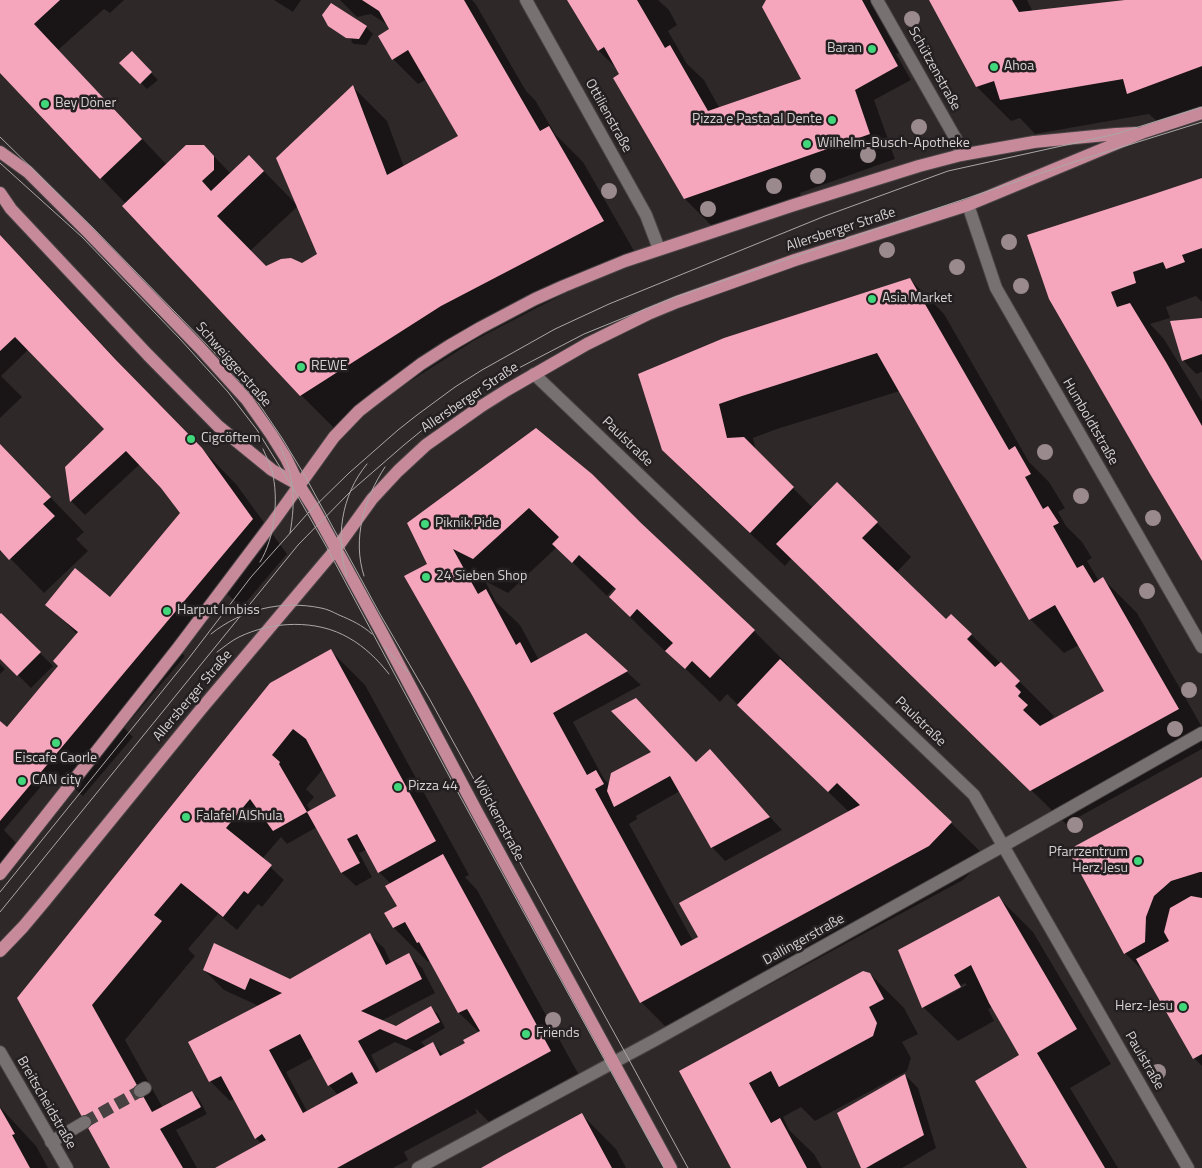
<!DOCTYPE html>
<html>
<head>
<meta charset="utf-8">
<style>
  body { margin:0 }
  canvas { display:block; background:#2e2829 }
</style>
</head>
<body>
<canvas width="1202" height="1168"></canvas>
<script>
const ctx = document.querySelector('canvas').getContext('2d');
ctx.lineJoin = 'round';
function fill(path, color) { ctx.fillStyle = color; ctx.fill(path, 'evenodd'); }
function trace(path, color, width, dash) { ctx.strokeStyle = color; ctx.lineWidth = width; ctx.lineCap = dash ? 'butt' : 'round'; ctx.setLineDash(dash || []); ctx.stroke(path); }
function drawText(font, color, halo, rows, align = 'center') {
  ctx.font = font + ' "Titillium Web",sans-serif'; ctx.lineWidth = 5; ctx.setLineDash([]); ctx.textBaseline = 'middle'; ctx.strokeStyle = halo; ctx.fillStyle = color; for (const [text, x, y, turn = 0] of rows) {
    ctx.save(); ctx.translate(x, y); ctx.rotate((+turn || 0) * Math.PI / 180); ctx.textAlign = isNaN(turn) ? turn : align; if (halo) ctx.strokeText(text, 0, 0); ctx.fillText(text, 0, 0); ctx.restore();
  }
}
fill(new Path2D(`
  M0,0H124L110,13L104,9L58,50L167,165L204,146L231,174L249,156L297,205L353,87L387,121L404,167L460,136L427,79L418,84L393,59L391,29L388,25L371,14L357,17L340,0H472L475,3L526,91L535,100L555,134L583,162L637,256L475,340L335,429L301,395L126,204L101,178L0,71ZM298,206L318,255L302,265L267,267L250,251Z
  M274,0H301L293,12Z
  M569,0H658L669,10L677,25L668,31L687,64L704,80L720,109L803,79L767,0H876L904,50L896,54L911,80L874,100L895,159L800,193L803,203L719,233L685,199L619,71L599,51Z
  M930,0H1027L1033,12L1143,0H1202V113L1163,127L1149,114L1035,134L1020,118L1011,121L977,87Z
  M331,4L366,27L373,34L366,45L354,44L351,42L352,40L332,27Z
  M132,53L158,80L147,89L121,63Z
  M1202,179V302L1196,296L1166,307L1170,318L1150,324L1164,339L1202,401V558L1050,298Z
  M0,237L34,271L149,395L236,484L287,554L242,607L220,588L173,644L185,656L124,728L133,737L83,796L54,771L4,830L17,844L0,864V723L13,734L60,666L77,634L47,604L110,599L182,513L162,487L140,464L85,515L72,502L66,467L123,446L29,349L1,376L22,397L0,418Z
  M910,279L944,314L1029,462L1049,482L1065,508L1058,512L1066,526L1082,542L1092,558L1087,561L1099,581L1103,579L1137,613L1202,727V749L1066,824L792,558L785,566L698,485L663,450L639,374ZM900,391L1030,619L1064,653L1079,645L1106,692L1047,723L1054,716L1020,682L952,616L946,621L896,573L911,557L877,523L813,508L756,451L753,438L777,429Z
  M1202,319V372L1196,374L1183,360Z
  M536,430L754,631L788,665L786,667L951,823L986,857L963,880L675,1036L641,1002L429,564ZM557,547L607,596L614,588L616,590L610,597L644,631L665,651L666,650L720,702L727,694L849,812L693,941L629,824L637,819L636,816L680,791L712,847L725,861L782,830L723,765L696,763L609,784L604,779L573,722L641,685L586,635L539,660L520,625L496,602L485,581L508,593Z
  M0,445L84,532L76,539L88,551L44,593L2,550L0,552Z
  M1,614L53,666L31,688L0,657V616Z
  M331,651L365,685L469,875L465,877L477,890L585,1086L499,1132L475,1108L477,1113L404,1152L408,1160L393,1168H218L262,1144L256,1138L234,1099L230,1101L210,1081L259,1006L224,990L204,970L290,980L370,935L384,948L391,963L408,954L422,968L435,993L381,1021L401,1030L431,1008L438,1014L445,1028L421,1042L426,1047L433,1044L444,1055L466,1043L480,1033L459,1013L431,960L428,962L394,928L386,914L399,907L391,884L379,872L366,850L359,853L372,877L356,886L342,873L317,827L287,844L281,837L262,859L284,880L262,907L258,904L237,930L218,914L188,949L195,956L125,1040L163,1108L192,1092L199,1099L207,1114L176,1130L197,1168H112L19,998ZM323,769L340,802L311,811L307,805L314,797L306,789ZM395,1042L417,1052L380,1072L371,1055ZM314,1057L329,1085L338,1095L307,1111L286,1072ZM248,1062L218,1078L217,1076Z
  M0,664L5,669L0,674Z
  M1202,779V1066L1194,1058L1146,974L1125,953Z
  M999,898L1033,932L1111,1064L1070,1088L1118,1168H1029L1020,1055L992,1007L988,1009L994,1021L958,1041L923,1007ZM965,983L967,985L937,1001V998Z
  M870,974L904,1008L918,1034L902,1042L911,1058L907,1071L815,1121L801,1107L783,1117L789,1130L814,1154L822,1168H733L681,1071Z
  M905,1075L918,1088L936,1148L902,1168H862Z
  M0,1107L36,1146L48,1168H0Z
  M582,1115L616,1149L626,1168H484Z`), '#0007');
fill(new Path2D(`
  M0,0H60L34,24L142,139L100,179L0,73Z
  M362,0H464L540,131L549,126L604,221L441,306L300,396L122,206L186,145H204L214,156V170L202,181L211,191L249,155L264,171L217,216L266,266L281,259L291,258L302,263L317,254L276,158L353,85L387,175L458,136L408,50L392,60L378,36L389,29L379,11Z
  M567,0H637L665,48L670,45L708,111L801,79L762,7L766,0H862L898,66L855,90L870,134L684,199L613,78L619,74L604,47L598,51Z
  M929,0H1012L1019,12L1125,0H1202V66L1127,94L1123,79L1000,100L994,81L976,87Z
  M331,3L367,26L359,39L346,38L328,26L322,15Z
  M132,51L152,72L140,84L119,63Z
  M1202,178V248L1182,255L1185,262L1166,269L1163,262L1133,272L1136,283L1111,292L1117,307L1130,303L1166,362L1202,426V561L1150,474L1049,299L1027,235L1151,195Z
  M0,235L115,359L202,448L253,519L0,821V721L7,727L58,666L53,661L78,632L45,605L75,568L110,597L180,513L161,488L126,451L70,502L65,467L104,429L15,337L0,351Z
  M910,278L1009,450L1015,446L1031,474L1025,477L1043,509L1048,506L1059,523L1053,526L1077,568L1083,565L1094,583L1103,577L1179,709L1030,791L776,544L837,482L878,522L862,538L946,619L951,614L972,634L967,639L995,667L1001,662L1020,681L1015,686L1021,692L1018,696L1028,705L1023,710L1040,726L1104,691L1055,605L1029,620L877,353L742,396L719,404L727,438L744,437L794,487L750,533L662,450L638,374L724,338Z
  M1202,318V354L1182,361L1170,321Z
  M536,428L592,474L641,523L755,630L710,678L692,661L685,669L665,651L673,643L637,609L630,617L609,597L616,589L579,555L572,563L552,544L559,537L529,508L473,559L453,549L478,594L486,589L516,645L520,642L531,663L586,633L628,671L553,713L587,775L596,770L604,784L595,789L681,946L698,937L679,903L860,805L837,783L828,792L737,705L780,659L952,822L929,846L640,1003L472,695L404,576L427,564L407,523Z
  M0,444L51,497L43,504L55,516L9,560L0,550Z
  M1,613L41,652L17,676L0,659V614Z
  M331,649L436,841L378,873L357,834L347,839L360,863L341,873L307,812L336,796L306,739L293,729L272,755L280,762L279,764L307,812L273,831L250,799L226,828L272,865L248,894L244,891L223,917L181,883L154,915L162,921L92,1005L152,1112L192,1091L201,1107L160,1129L183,1168H110L17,998L270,683Z
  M636,698L696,762L710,749L770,817L711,848L670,776L614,807L607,791L611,773L651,752L611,711Z
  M1202,777V872H1200L1171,881L1154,896L1146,917L1145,942L1124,954L1068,850Z
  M443,854L551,1051L337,1168H215L266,1140L262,1134L255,1139L221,1076L209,1082L188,1042L282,993L250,978L245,990L203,970L214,943L290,979L370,933L386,965L409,953L422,979L361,1011L396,1026L431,1006L440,1022L406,1040L380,1029L358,1041L376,1073L433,1042L440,1056L465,1043L463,1040L480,1031L467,1009L458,1013L419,942L417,943L405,922L393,928L384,913L397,906L385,886ZM300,1034L328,1086L352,1072L358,1083L303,1113L269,1050Z
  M999,896L1077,1029L1037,1053L1105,1168H1027L975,1081L1019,1055L989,1003L971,965L954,975L961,987L922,1008L898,950Z
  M1191,896L1202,898V1054L1193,1059L1136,959L1169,941L1164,932L1170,908Z
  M863,971L870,973L884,999L869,1007L877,1023L873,1036L779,1087L771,1071L749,1083L771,1123L780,1118L807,1168H731L679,1071Z
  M905,1074L924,1135L866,1168H861L837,1113Z
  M0,1108L15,1134L12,1135L30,1168H0Z
  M582,1113L612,1168H481L504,1155Z`), '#f6a6bc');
trace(new Path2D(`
  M85,1122L140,1091`), '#474142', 12, [12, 6]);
const minor = new Path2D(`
  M526,0L646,215L659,249
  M877,0L957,141L961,155
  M968,205L996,288L1202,647
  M534,374L974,795L1188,1168
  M0,1052L67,1168
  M140,1091L145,1088
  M51,1142L85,1122
  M418,1168L655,1040L1003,846L1202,733`);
const major = new Path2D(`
  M0,152L28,172L87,231L200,348L247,400L271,434L286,458L299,485L313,507L382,633L477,812L671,1168
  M0,193L11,209L148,355L218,426L272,470L299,485
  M0,874L178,648L273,522L334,437L359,411L377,397L421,364L449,346L480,328L535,299L564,286L625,261L794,205L919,166L961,155L1034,142L1116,134L1136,133
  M0,951L23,927L44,902L202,708L336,549L372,499L398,471L426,445L480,407L507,390L587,344L648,314L677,302L795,260L968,205L1144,132L1202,113`);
trace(minor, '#484344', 14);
trace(major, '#484344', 14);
trace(minor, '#787172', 12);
trace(major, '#c68a9a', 12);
trace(new Path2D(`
  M0,137L94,229L214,352L259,404L282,438L305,476L380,614L429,698L627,1056L688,1168
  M0,163L82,237L180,339L228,392L257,430L293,488L326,546L462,800L664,1168
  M280,446C294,476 296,500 290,533
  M260,562C275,538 279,498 272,471C270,464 266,456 263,449
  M364,576C352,539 364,499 385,467
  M347,577C335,539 341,495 367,464
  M211,634C242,609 282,600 321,608C327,609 333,612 339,615C351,620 362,625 372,634
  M384,647L408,672
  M217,652C224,647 231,641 239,637C272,621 317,619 349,638C365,647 378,660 389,674
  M0,892L189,658L251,577L308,513L349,473L398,430L417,415L455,387L482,370L555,329L609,304L825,216L948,171L1116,134L1202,107
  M0,912L298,545L351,491L404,445L426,427L490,383L584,334L675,297L1074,162L1202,122`), '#aba7a8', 1);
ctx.fillStyle = '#9a898d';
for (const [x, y] of [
  [912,19],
  [919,127],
  [868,155],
  [818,176],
  [774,186],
  [609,191],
  [708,209],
  [1009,242],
  [887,250],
  [957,267],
  [1021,286],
  [1045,452],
  [1081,496],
  [1153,518],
  [1147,591],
  [1189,690],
  [1175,729],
  [1075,825],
  [553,1020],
  [1158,1072]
]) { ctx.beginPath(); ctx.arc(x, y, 8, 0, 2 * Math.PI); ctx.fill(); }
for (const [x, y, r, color] of [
  [872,49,5,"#42d77b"],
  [994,67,5,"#42d77b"],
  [45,104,5,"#42d77b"],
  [832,120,5,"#42d77b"],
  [807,144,5,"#42d77b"],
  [872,299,5,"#42d77b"],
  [301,367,5,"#42d77b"],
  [191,439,5,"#42d77b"],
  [425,524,5,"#42d77b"],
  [426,577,5,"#42d77b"],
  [167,611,5,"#42d77b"],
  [56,743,5,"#42d77b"],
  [22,781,5,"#42d77b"],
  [398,787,5,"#42d77b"],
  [186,817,5,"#42d77b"],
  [1138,861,5,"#42d77b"],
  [1183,1007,5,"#42d77b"],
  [526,1034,5,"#42d77b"]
]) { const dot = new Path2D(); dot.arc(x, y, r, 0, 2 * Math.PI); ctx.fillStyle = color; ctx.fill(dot); trace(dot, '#241f20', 2); }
drawText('14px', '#d5d1d2', '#241f20', [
  ["Baran",862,49,"right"],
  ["Ahoa",1004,67],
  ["Bey Döner",55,104],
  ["Pizza e Pasta al Dente",822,120,"right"],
  ["Wilhelm-Busch-Apotheke",817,144],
  ["Asia Market",882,299],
  ["REWE",311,367],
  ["Cigcöftem",201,439],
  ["Piknik Pide",435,524],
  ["24 Sieben Shop",436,577],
  ["Harput Imbiss",177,611],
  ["Eiscafe Caorle",56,759,"center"],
  ["CAN city",32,781],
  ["Pizza 44",408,787],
  ["Falafel AlShula",196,817],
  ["Pfarrzentrum",1128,853,"right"],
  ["Herz Jesu",1128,869,"right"],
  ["Herz-Jesu",1173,1007,"right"],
  ["Friends",536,1034]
], 'left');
drawText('14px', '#d5d1d2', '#241f20', [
  ["Schützenstraße",934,69,61],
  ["Ottilienstraße",608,116,61],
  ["Allersberger Straße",841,230,-18],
  ["Schweiggerstraße",233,365,49],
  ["Allersberger Straße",470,398,-34],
  ["Humboldtstraße",1090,422,60],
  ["Paulstraße",627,442,44],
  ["Allersberger Straße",193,696,-50],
  ["Paulstraße",920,722,44],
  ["Wölckernstraße",498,819,62],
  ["Dallingerstraße",804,940,-29],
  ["Paulstraße",1144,1061,60],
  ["Breitscheidstraße",46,1103,60]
]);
</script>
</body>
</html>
